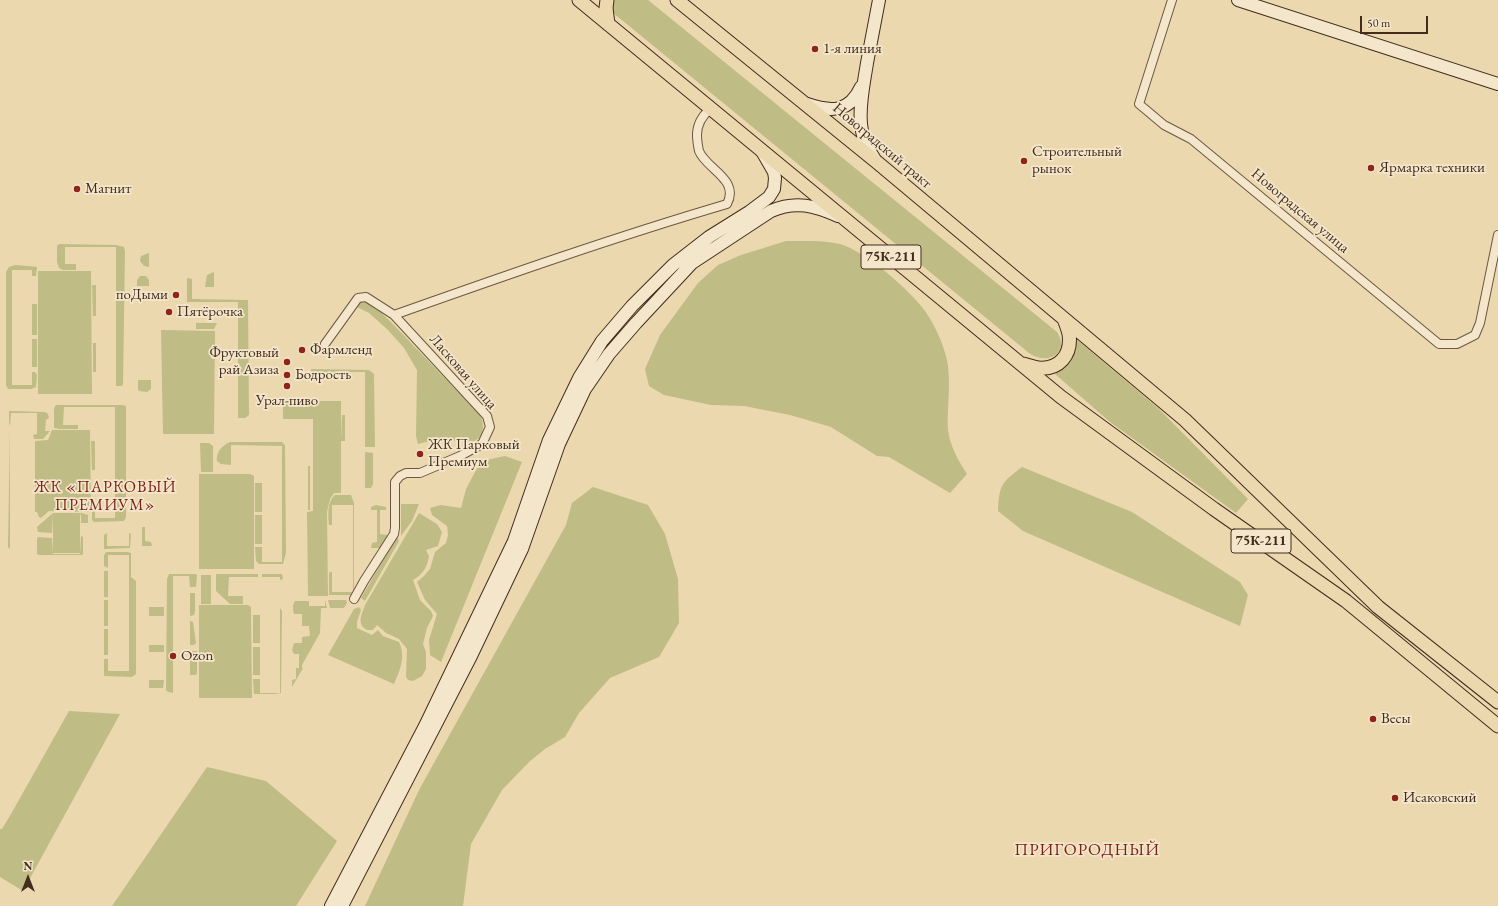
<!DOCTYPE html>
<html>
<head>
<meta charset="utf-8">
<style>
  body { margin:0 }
  #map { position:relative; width:1498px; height:906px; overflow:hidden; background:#ecd8af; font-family:"EB Garamond",serif }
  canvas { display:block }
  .north { position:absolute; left:8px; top:858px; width:40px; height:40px; -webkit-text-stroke:3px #f3e6cb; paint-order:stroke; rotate:0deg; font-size:11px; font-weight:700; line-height:16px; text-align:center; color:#432c1d }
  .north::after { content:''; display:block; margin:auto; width:14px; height:18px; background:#432c1d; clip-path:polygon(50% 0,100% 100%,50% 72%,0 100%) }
  .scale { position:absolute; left:1360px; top:16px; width:68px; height:18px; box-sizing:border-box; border:2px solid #432c1d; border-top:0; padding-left:5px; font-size:12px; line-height:14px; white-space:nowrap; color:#432c1d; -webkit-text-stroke:3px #f3e6cb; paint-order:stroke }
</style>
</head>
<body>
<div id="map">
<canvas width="1498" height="906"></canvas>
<div class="north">N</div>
<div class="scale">50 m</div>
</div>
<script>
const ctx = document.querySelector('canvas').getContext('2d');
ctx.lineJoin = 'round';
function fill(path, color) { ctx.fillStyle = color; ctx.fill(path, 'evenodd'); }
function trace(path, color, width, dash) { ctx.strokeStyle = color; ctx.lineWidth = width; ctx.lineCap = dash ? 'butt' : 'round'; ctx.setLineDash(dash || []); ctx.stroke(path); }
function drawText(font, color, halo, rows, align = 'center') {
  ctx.font = font + ' "EB Garamond",serif'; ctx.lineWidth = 3.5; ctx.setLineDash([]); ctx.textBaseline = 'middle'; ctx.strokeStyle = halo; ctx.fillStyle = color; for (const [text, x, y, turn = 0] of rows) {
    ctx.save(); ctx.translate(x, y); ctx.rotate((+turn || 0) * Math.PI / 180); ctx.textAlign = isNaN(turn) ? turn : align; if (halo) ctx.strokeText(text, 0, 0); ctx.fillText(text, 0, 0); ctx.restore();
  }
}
fill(new Path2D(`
  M611,0H648L1057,332C1070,351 1049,367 1029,353L612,12Z
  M786,241C804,241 823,240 840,244C865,251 910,290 925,311C935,325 943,343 947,360C950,376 949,393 948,409C948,415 947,423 948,430C950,446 958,460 967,474L950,493L889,457L877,456L831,427L790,415L744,406L711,405L664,395L649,386L645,369L660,335L698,283L718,265L741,255Z
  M59,244L116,245L124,247L125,251L123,384L122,386H116V247H65V264H76V270H63L59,268L57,262V246Z
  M149,253V267L144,266L140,261L141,256Z
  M15,265L28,266L37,267L36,276H32V270H12V385H32V372H35L37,375L36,387L31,389H8L6,385V272L9,267Z
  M38,271H91L92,394H38Z
  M214,272V287H205L207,275Z
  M140,276H146L149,280V286H137V280Z
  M187,278L192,279V299L248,300L249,415L245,418H238V302H187Z
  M92,285H96V316H93Z
  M363,301H367L373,305L391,322L480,415C485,424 484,437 474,441L434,440L418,444L416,436L417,370L404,348L388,330L369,313L357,307L360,302Z
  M32,304H37V335H32Z
  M196,323H217L214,329H196Z
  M161,330L215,331L214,434H163Z
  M32,339H37V367H32Z
  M1076,339L1158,408L1248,499L1236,513L1110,422L1055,374C1071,362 1073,359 1076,339Z
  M93,343H96V372H93Z
  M311,369L369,370L374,374L375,447H365V372H311Z
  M138,380H151V389L147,392L139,391L138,389Z
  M283,401H341V493H334L330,499L327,512L328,596H308L307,512L313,511V419H283Z
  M56,405H122L126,406V517L124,521L94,522L92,520V505H95V518H115V407H64L63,425H78V429H59L54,428V408Z
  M9,411L45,412L48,414L49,418L46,420L45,431H50L43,439H34L33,435L37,434V413H11L10,426L9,423Z
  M342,415H345V441H341Z
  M10,428V549L8,547Z
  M52,430H90L91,512L49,511L41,518L39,517L37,512H35V441L48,440Z
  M91,441H95V470H92Z
  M230,442H282L285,445L286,553L283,564H259L256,561L255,547H262V562H282V446L231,445V465L221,464L217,461C216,451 222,446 230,442Z
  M200,443H209L213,446V472H201Z
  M365,452L373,453V484L371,488H365Z
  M505,456L522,462L441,662L430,655L429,640L437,614L425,600L417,582L424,576L430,569L435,552L446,543L448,535L447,526L432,515L430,508L441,505L461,508L466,489L481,461Z
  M308,466H310V510H308Z
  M1022,467L1132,512L1240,582L1248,595L1240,626L1023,531L998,511C999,485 1002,482 1022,467Z
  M199,474H250L254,476V569H199Z
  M255,483H262V512H255Z
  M593,487L648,505L665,534L678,579L679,623L659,657L610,678L579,713L565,737L545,749L529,762L502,790L471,844L463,906H365L419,790L566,525L572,503Z
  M335,495H351L354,503V595H329V573L330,572H332V592H353V505H332V525H329C328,516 327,501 335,495Z
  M401,504H419L412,521L401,536Z
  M376,505L386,507V510H380V534L387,535V538L381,548H371L372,543L377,542V510H371V507Z
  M53,513H82L88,515V523H81V515L78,514L80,515V553H53V514L52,533L38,532L37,527Z
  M419,513L437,524L442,532L438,546L426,550L429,556C427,568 423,574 413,580L420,600L431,611L433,616L427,628L423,644L426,652V669L422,676L413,681L408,680L406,677L407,649L399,639L386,633L377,625L373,630H367C356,624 362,614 365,605Z
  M255,515H262V544H255Z
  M142,527H145V541L151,542L152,545L151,546H142Z
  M107,533V546H129V533L131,534L130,548L104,549V535Z
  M81,536L83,537V554L82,555H39L37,554V539L38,537L52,538L53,554H80Z
  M397,536L399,541L365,601L361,598Z
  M106,552H127L131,553V577L136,581V674L132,677L104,676V659H108V671H129V555H108V568L104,566V555Z
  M104,571H108V597H104Z
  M169,574H195L197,575L196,587H190L189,576H173V693L168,692L166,690L167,579Z
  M216,574H258V577H229L228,596H243V604H230L216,591Z
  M262,574H282L283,579L280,580V577H262Z
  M201,575H211V604H201Z
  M190,593H195V612L194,615L190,616Z
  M104,600H108V626H104Z
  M325,600L327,608H321L320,633L302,665V668H303L292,687V680L296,679V668H299V654H294L292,650L294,643H302V637L310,636L309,626H302V614H294C293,609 292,605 295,601H309V606H325Z
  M328,600H346L347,603L344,608H330Z
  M199,605H248L251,607L252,698H199Z
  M149,607H164V616H149Z
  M359,607L361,610L357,622V628L372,635L378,630L383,636L399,642C406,657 400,670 394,684L328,655L354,609Z
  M280,608L282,611L281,693L275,694H254L253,679H260V693H280Z
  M253,615H260V643H253Z
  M190,621L193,622L196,643L194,645H190Z
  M104,629H108V655H104Z
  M149,645H164V652H149Z
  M253,647H260V675H253Z
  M190,651H197V673L196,675H190Z
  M149,680H164L163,688H149Z
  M69,711L120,714L23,891L0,877V829H2L11,814Z
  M207,767L266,781L337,841L296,906H112Z`), '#bfbc86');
const street = new Path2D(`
  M1172,0L1139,104L1164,125L1191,139L1439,344H1457L1475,335L1480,323L1498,235
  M394,315C504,276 615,237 727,204C740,179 706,169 699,151C698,146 697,140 697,135C697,124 702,116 710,109
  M325,344L358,298L366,297L394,315L487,416L490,427L482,444L460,456L420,473H406L400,476L395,482V528L394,534L364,581L354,599`);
const secondary = new Path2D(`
  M1238,0L1498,84
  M807,104C831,112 849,113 861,87
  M874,158C867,148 862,137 861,124C859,104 864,83 867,63C871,42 875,21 879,0
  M331,906L425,726L514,541L549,440L579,378L602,341L632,306L673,265L709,237L749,212L769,197L774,189L775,178L774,172L763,153
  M342,906L471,656L522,549L559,444L585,389L609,354L636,323L692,263L771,211C796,200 815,206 838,216`);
const primary = new Path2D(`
  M579,0L1061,397L1214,509L1346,601L1498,726
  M607,0L606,8L608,24
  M677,0L878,163L1185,420L1378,607L1498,702
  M1023,364C1027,365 1033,367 1038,368C1059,370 1072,355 1069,334C1068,329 1066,324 1064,319`);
trace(street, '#6d5742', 10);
trace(secondary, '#432c1d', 14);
trace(primary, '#432c1d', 15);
trace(street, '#f3e6cb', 8);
trace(secondary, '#f3e6cb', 12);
trace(primary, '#ecd8af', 13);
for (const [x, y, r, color] of [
  [815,49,4,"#8f2418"],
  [1024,161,4,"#8f2418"],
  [1371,168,4,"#8f2418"],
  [77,189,4,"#8f2418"],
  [176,295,4,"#8f2418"],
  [169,312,4,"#8f2418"],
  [302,350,4,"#8f2418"],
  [287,362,4,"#8f2418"],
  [287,375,4,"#8f2418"],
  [287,386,4,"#8f2418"],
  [420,454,4,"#8f2418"],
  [173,656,4,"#8f2418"],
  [1373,719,4,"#8f2418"],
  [1395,798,4,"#8f2418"]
]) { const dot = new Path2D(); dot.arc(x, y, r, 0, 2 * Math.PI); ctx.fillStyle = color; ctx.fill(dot); trace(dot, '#f3e6cb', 1.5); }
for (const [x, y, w] of [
  [891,257,60],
  [1261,541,60]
]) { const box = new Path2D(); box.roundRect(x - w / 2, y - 12, w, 24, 3); ctx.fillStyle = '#f3e6cb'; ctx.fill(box); trace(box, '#432c1d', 1); }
drawText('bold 14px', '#432c1d', null, [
  ["75К-211",891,257],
  ["75К-211",1261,541]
]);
drawText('15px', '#432c1d', '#f3e6cb', [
  ["1-я линия",823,49],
  ["Строительный",1032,152],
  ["рынок",1032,169],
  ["Ярмарка техники",1379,168],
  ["Магнит",85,189],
  ["поДыми",168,295,"right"],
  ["Пятёрочка",177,312],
  ["Фармленд",310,350],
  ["Фруктовый",279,353,"right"],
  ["рай Азиза",279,370,"right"],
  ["Бодрость",295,375],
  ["Урал-пиво",287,401,"center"],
  ["ЖК Парковый",428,445],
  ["Премиум",428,462],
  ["Ozon",181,656],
  ["Весы",1381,719],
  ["Исаковский",1403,798]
], 'left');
drawText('15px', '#432c1d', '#f3e6cb', [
  ["Новоградский тракт",882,146,40],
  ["Новоградская улица",1300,211,40],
  ["Ласковая улица",463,372,49]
]);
ctx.letterSpacing = '1px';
drawText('16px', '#7a1f14', '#f3e6cb', [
  ["ЖК «ПАРКОВЫЙ",105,488],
  ["ПРЕМИУМ»",105,506]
]);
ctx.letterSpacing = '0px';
ctx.letterSpacing = '1px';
drawText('17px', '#7a1f14', '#f3e6cb', [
  ["ПРИГОРОДНЫЙ",1087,850]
]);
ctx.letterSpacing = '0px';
</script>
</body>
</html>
